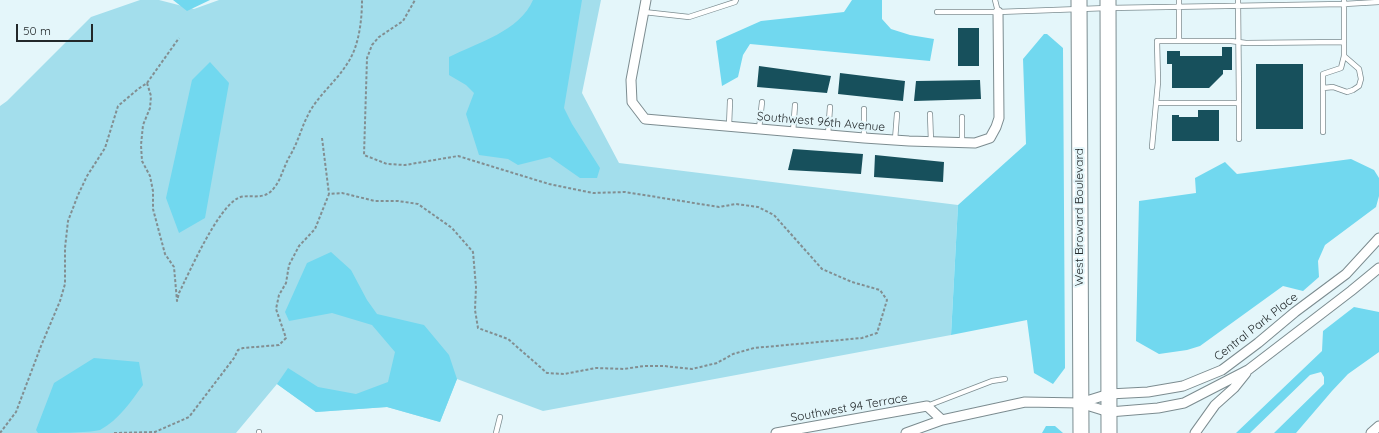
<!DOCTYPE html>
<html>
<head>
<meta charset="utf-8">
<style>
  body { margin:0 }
  #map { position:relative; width:1379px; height:433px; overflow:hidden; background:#e4f6fa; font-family:Quicksand,sans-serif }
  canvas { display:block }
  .scale { position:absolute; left:16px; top:24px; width:77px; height:18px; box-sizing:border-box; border:2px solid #22282a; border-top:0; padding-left:5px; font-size:12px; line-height:14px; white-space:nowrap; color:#22282a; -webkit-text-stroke:3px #e4f6fa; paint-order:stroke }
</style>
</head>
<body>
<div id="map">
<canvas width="1379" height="433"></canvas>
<div class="scale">50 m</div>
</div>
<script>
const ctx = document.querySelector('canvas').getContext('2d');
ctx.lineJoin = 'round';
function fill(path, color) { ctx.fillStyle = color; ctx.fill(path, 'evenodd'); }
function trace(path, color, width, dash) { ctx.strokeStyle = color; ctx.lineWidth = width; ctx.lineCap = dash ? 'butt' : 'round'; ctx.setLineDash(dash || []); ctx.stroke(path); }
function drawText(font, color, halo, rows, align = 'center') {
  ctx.font = font + ' Quicksand,sans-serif'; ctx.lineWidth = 4; ctx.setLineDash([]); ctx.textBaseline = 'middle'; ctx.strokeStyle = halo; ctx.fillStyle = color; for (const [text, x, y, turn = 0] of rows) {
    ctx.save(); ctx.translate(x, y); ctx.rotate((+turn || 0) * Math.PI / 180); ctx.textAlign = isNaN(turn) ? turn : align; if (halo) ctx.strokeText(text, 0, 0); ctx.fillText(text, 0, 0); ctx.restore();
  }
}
fill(new Path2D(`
  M140,0H159L194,9L219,0H601L582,93L619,163L958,205L951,335L543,411L457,379L440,422L387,407L316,412L277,384L236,433H0V106L7,101L91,17Z`), '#a3deec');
fill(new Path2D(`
  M173,0H210L187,11Z
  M533,0H582L564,108L572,124L600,168L597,178H580L550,157L518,165L508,159L479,155L466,114L474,93L466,85L449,75V57C477,43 520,31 533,0Z
  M852,0H882V19L891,29L910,35L934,39L930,61L750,44L743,55L738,77L722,86L716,41L761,21L844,12Z
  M1044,34H1047L1063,48L1065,368L1053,384L1034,373L1027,320L951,335L958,205L1026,144L1023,59Z
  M210,62L229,83L205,218L179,233L166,198L192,80Z
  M1351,159L1374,170L1379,178V196L1376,207L1325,245L1318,261L1319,277L1303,291L1283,286L1200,346L1187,350L1159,354L1136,341L1139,201L1196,193L1195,178L1225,162L1237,174Z
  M331,252L351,270L367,300L377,314L424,325L449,355L457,379L440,422L387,407L316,412L277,384L288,368L318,387L356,394L388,382L395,352L372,325L332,313L289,321L285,312L307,263Z
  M1354,307L1379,312V352L1348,374L1332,391L1296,433H1274L1324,384V377L1321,372L1310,375L1250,433H1236L1322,351L1323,331Z
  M94,358L139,362L143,385C131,401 119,420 100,430C87,433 53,433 38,433L36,430L54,383Z
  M1046,426H1055L1063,433H1042Z`), '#71d8ef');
fill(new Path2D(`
  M958,28H979V66H958Z
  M1222,47H1232V70H1223V74L1209,88H1172V64H1167V51H1180V56H1222Z
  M1256,64H1303V129H1256Z
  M759,66L831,76L827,93L757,87Z
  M840,73L905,81L903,101L838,94Z
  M980,80L981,99L914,101L916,81Z
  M1198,110H1219V141H1172V115H1179V117H1198Z
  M793,149L863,154L861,174L788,170Z
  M875,155L944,162L943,182L874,177Z`), '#17505c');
const lane = new Path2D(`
  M995,0L998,12
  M1238,0L1239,103
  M644,12L689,17L735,2L736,0
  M937,12H998L1108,8L1344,4L1379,2
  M1179,41H1231L1246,43L1344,42
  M1323,88L1333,87L1347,92L1353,90L1359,86L1361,79L1359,69L1344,56
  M1156,103H1239V139
  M930,114L931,142
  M729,126L730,101
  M759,129L762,102
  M793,132L795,105
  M1323,132V74L1341,68L1344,56V0
  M828,135L830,107
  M864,138V109
  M895,140L897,114
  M962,143V117
  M1152,147L1158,82L1157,41H1179V0
  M927,406L992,381L1005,379
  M259,432V433
  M496,433L500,417`);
const street = new Path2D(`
  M646,0L631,80L632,102L645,119L864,138L909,141L975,143L990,138L996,127L999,118L998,12
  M1080,403L1109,394L1148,392L1183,386L1222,370L1258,343L1295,312L1346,274L1379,238
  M776,433L927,406L942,420
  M906,433L942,420L1025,402L1080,403L1109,412L1158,408L1184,403L1248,370L1351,291L1379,268
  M1195,433L1215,405L1234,388L1246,373
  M1371,433L1379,426`);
const primary = new Path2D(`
  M1079,0L1081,433
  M1108,0L1109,433`);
trace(lane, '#7c8c90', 6);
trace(street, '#7c8c90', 11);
trace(primary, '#7c8c90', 17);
trace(new Path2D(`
  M147,83L179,38
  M322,138L329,194
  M0,433L16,412L41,346L60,301L65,284V248L68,221L78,195L87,176L105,148L118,106L138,89L147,83L151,96L150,108L143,125L141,145L142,161L150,176L153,191V209L165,254L174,267L177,301L179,293C190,271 217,209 238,198C248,193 264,202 274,188C280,181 282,172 286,164C288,158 292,153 294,148C299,138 302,127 307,117C316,97 335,83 347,64C359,47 362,20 362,0
  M114,433L155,432L189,417L234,358L238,350L243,348L279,345L286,338L276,309L279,295L286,283L289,265L299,246L315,229L329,194L342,193L375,201H398L418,204L452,228L473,252L476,287L475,310L478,328L508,339L547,373L564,374L596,368L624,369L644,366H664L692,369L717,363L733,354L754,348L862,338L877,333L887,300L880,290L852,282L822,269L774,215L758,207L736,204L719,207L625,192L593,193L549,184L458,156L405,165L387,164L364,155L367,58L372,45L379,37L403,21L415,0`), '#828e91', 2, [3, 2]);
trace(lane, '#fff', 4.5);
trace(street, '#fff', 9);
trace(primary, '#fff', 15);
drawText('12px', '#22282a', '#e4f6fa', [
  ["Southwest 96th Avenue",821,122,5],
  ["West Broward Boulevard",1079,217,-90],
  ["Central Park Place",1256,327,-38],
  ["Southwest 94 Terrace",849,408,-10]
]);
</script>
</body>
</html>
